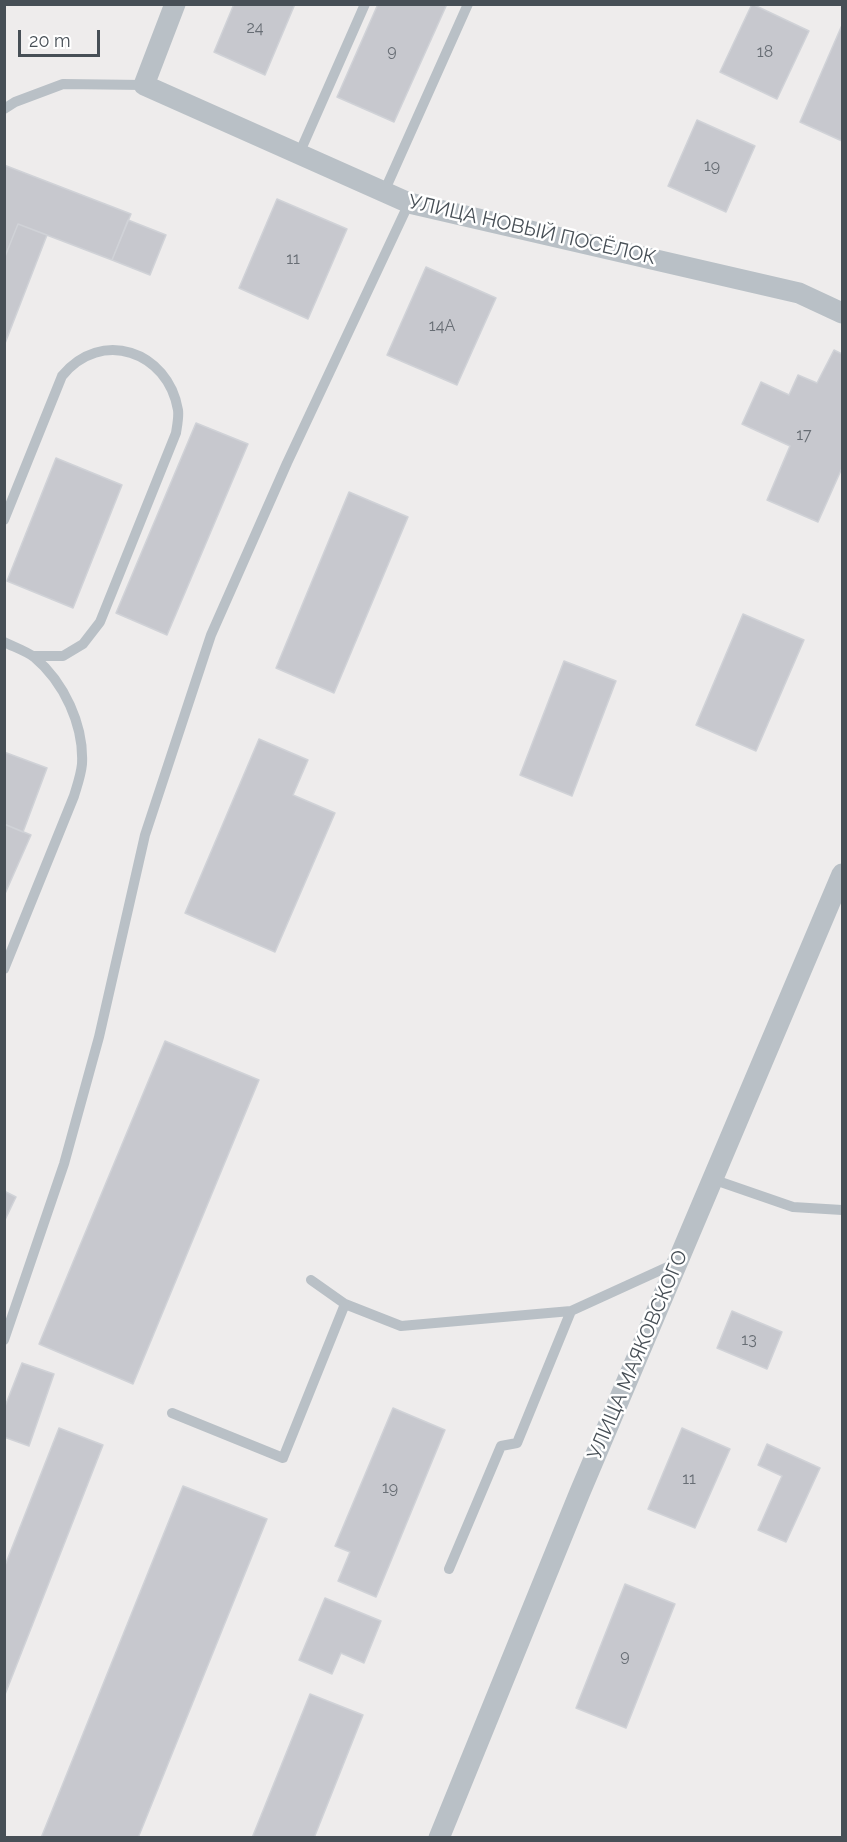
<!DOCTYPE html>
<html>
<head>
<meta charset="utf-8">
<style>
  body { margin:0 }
  #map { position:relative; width:847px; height:1842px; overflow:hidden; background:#eeecec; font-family:Raleway,sans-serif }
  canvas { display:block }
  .frame { position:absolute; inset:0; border:6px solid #474f56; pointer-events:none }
  .scale { position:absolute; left:18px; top:30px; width:82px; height:27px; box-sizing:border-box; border:3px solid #474f56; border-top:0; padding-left:8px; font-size:18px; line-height:21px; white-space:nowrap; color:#474f56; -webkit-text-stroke:4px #fff; paint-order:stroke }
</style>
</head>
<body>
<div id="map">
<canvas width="847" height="1842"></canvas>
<div class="frame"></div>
<div class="scale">20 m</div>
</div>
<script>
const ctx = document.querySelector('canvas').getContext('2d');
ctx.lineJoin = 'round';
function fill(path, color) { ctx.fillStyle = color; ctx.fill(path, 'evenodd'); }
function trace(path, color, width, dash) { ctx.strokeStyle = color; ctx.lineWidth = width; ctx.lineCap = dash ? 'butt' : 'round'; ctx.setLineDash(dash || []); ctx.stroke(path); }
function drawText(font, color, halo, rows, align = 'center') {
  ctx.font = font + ' Raleway,sans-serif'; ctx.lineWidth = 5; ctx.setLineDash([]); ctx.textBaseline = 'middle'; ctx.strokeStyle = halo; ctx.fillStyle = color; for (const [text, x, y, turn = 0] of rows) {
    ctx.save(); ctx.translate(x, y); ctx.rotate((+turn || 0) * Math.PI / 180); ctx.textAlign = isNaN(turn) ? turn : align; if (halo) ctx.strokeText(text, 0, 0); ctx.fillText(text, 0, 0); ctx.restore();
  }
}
const building = new Path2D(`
  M234,4H295L265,75L214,52Z
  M378,4H447L394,122L337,97Z
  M752,4L809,31L777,99L720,72Z
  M842,25V141L800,122Z
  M697,120L755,146L726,212L668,186Z
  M4,165L131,214L112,260L18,224L4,259Z
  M277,199L347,229L308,319L239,288Z
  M128,220L166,235L150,275L112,260Z
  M18,224L47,235L4,346V259Z
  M426,267L496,298L457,385L387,355Z
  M834,350L842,354V468L818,522L767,500L790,446L742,424L761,382L789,395L798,375L817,383Z
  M196,423L248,444L167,635L116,613Z
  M56,458L122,485L73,608L7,581Z
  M349,492L408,517L334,693L276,668Z
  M743,614L804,640L756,751L696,725Z
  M564,661L616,681L572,796L520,775Z
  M259,739L308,760L293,795L335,813L275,952L185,913Z
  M4,752L47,768L23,832L4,824Z
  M4,824L31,835L4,896Z
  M165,1041L259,1080L133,1384L39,1344Z
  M4,1191L16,1197L4,1222Z
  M732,1311L782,1332L767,1369L717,1348Z
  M22,1363L54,1374L29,1446L4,1437V1409Z
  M393,1408L445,1430L376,1597L338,1581L350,1552L335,1546Z
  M59,1428L103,1445L4,1697V1568Z
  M682,1428L730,1449L695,1528L648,1509Z
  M767,1444L820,1468L786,1542L758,1530L782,1476L758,1465Z
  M183,1486L267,1519L138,1838H41Z
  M625,1584L675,1604L626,1728L576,1708Z
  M325,1598L381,1621L364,1663L341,1653L332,1674L299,1660Z
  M310,1694L363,1715L314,1838H252Z`);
fill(building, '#c7c8ce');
trace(building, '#d0d2d7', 1.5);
trace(new Path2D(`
  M4,109L15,102L63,84L144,85
  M299,154L365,4
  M384,192L468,4
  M4,520L62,376C101,328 168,351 178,410C179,417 177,426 176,433L100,622L83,644L63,656H33
  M4,642C14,647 26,651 34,657C64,682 84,725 82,764C81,775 77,786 74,796L4,969
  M712,1179L793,1207L842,1210
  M311,1280L345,1304
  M4,1340L64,1164L99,1037L145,835L211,635L287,463L409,203
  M172,1413L283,1458L345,1304L401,1326L571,1311L674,1264
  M449,1569L501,1446L517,1443L571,1311`), '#b9c0c6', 10);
trace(new Path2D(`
  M175,4L144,85L409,203L799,293L842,313
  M439,1838L580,1492L842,874`), '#b9c0c6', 21);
drawText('16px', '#676d74', null, [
  ["24",255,28],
  ["9",392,51],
  ["18",765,52],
  ["19",712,166],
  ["11",293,259],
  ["14А",442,326],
  ["17",804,435],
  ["13",749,1340],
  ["11",689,1479],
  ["19",390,1488],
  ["9",625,1656]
]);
drawText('20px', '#474f56', '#fff', [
  ["УЛИЦА НОВЫЙ ПОСЁЛОК",532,230,13],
  ["УЛИЦА МАЯКОВСКОГО",638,1355,-67]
]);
</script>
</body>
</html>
